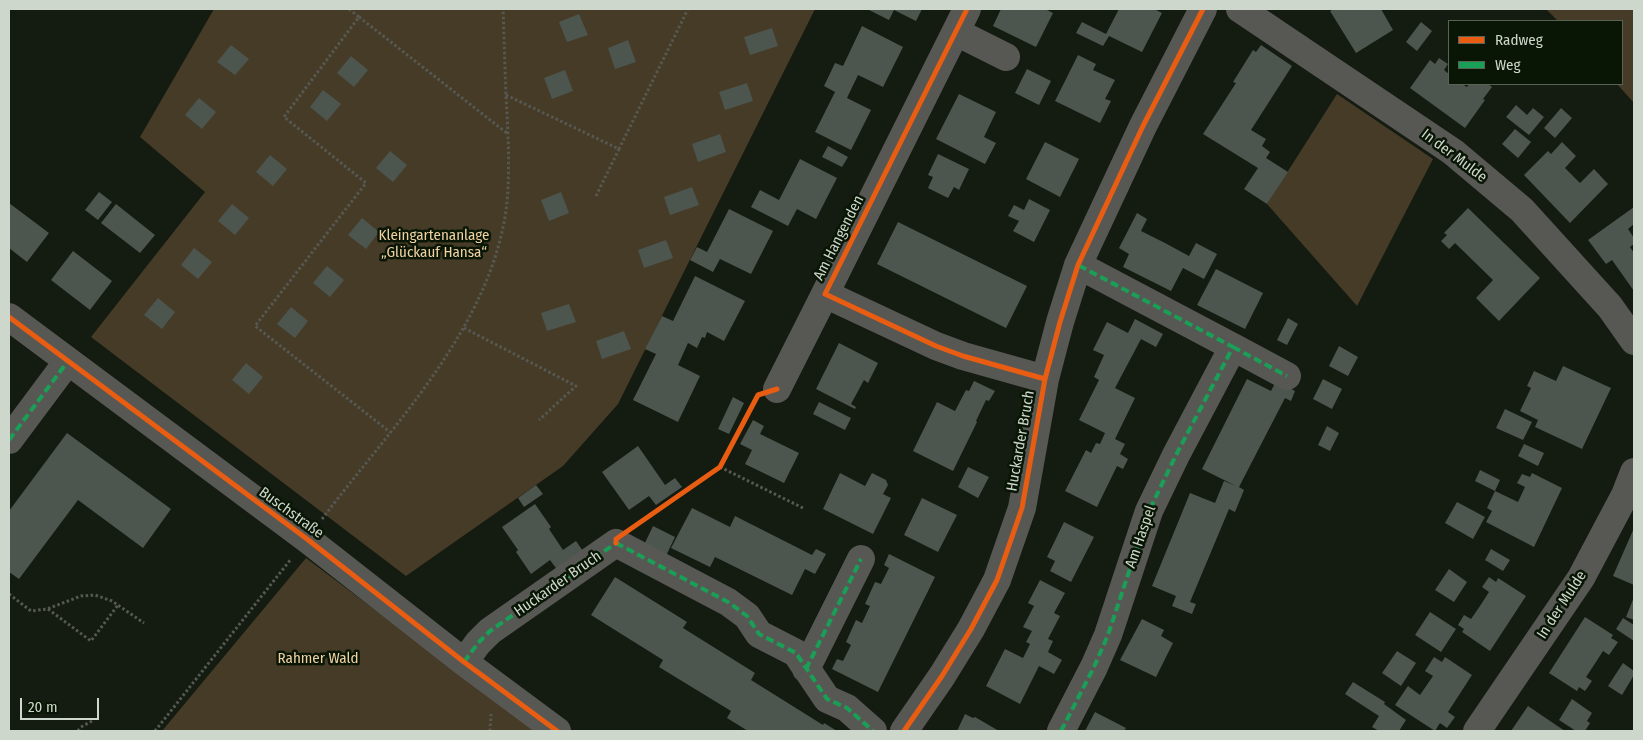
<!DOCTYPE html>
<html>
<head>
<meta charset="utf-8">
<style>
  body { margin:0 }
  #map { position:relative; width:1643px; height:740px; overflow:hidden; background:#141b11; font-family:"Fira Sans Condensed",sans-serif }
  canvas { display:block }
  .frame { position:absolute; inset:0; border:10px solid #ced7cb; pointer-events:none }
  .legend { position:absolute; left:1448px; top:20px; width:175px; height:65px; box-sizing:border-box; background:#091605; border:1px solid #586354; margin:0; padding:6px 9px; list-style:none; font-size:15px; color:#ced7cb }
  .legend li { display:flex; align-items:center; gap:10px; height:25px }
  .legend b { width:25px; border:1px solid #586354 }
  .scale { position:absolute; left:20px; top:698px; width:79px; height:22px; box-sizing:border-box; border:2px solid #ced7cb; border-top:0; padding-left:6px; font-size:15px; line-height:18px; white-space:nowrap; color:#ced7cb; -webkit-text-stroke:4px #091605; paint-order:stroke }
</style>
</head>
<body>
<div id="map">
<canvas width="1643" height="740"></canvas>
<div class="frame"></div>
<ul class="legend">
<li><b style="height:6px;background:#e95d12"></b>Radweg</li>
<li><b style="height:6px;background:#1a9f57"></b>Weg</li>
</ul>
<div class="scale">20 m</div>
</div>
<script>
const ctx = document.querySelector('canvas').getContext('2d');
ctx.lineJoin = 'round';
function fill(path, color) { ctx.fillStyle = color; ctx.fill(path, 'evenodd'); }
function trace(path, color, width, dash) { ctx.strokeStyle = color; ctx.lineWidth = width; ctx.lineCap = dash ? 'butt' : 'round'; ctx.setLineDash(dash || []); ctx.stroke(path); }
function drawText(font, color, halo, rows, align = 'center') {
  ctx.font = font + ' "Fira Sans Condensed",sans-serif'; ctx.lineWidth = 5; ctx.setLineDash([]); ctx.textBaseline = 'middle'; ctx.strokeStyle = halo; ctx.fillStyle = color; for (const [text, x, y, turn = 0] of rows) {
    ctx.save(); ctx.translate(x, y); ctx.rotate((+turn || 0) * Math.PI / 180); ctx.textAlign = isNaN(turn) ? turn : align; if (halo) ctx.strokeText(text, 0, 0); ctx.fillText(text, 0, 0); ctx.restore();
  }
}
fill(new Path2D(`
  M214,9H815L618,404L563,466L406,576L91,337L205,192L140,137Z
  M1546,9H1634V103L1617,84H1622V21H1558Z
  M1337,94L1433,159L1357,306L1267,204Z
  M306,558L536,731H162Z`), '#463b26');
fill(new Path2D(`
  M867,9H922L916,21L894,10L889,20Z
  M1001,9H1045L1053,13L1036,47L993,26Z
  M1119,9H1154L1162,13L1142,52L1109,36L1103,46L1076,33L1082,22L1106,34Z
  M1334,9H1381L1393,30L1356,53L1330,11Z
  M579,14L588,35L567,42L559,22Z
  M1421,22L1432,31L1417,51L1406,42Z
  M862,26L903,47L883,87L858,75L847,98L871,110L851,150L815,132L835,92L824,86L835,63L843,66Z
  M772,28L778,46L750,55L744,37Z
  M628,40L636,62L615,69L608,48Z
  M231,45L249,59L235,75L217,62Z
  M1261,45L1292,66L1251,130L1266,139L1262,146L1270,152L1266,158L1288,172L1267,204L1244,189L1258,168L1203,134L1236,83L1233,82L1253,50L1256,52Z
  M1078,55L1096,64L1093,70L1115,80L1105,99L1111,101L1100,123L1055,101Z
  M351,56L368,70L354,87L337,73Z
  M1439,58L1448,64L1444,70L1449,74V84H1462L1467,87L1469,84H1488L1492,87L1483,99L1485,100L1465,128L1410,88L1430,60L1435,64Z
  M1027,69L1051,81L1039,105L1015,93Z
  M565,70L573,91L552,99L544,78Z
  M747,83L753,101L725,110L719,92Z
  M323,90L341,104L327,121L310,107Z
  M959,94L996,112L984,137L996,143L985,164L936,139Z
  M199,98L216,112L202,129L185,115Z
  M1516,105L1527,115L1533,108L1544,117L1529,135L1506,117Z
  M1561,108L1572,118L1555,138L1544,128Z
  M1515,129L1531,142L1518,158L1502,144Z
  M720,134L726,152L698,162L692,144Z
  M1045,142L1079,159L1060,197L1026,179Z
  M1562,142L1576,156L1565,168L1580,183L1594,169L1608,184L1570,223L1524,175L1548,151L1551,154Z
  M828,146L848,157L842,167L822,157Z
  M390,151L407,165L393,182L376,168Z
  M938,154L969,169L959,190L954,187L948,198L928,188L933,177L928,175Z
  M270,155L287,169L273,186L256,172Z
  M800,159L837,178L816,219L797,209L788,226L751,207L760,190L779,200Z
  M692,187L699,205L670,215L664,197Z
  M99,192L112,202L98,220L85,210Z
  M561,192L569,213L549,221L541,200Z
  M1029,199L1050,210L1034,242L1013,231L1019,221L1008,216L1014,205L1024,210Z
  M9,203L49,233L27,262L9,248Z
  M116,204L155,235L140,253L101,223Z
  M232,204L249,218L235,235L218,221Z
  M1634,207V224L1628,229L1634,238V244L1630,247L1634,253V291L1612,260L1606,264L1588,240Z
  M1468,208L1540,278L1499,321L1476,298L1493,280L1455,243L1449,249L1441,241L1447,235L1444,233Z
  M729,209L773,231L751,274L720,259L713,272L690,260L697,247L707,252Z
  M1137,213L1147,219L1141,231L1165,243L1189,256L1196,243L1217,254L1204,279L1183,268L1171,291L1123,267L1129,254L1119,248Z
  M362,218L379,232L366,249L348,235Z
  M898,222L1027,286L1006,328L877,264Z
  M666,240L673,258L644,268L638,250Z
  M194,248L212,262L198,279L181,265Z
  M73,251L112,281L90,310L51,280Z
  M327,266L344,280L330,297L313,283Z
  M1216,269L1263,293L1245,329L1197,305Z
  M695,276L745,301L724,341L707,332L705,338L702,337L697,348L688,343L678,365L700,376L678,422L633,400L656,354L645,349L662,316L673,321Z
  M158,298L175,312L162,329L144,315Z
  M569,304L576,322L547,331L541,313Z
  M291,307L308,321L295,338L277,324Z
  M1288,318L1298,324L1287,345L1277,340Z
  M1135,319L1163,334L1156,347L1141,339L1115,388L1135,398L1115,439L1125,444L1120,454L1128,459L1123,469L1117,466L1097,507L1065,491L1086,450L1091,453L1096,443L1100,444L1105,433L1079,420L1099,380L1094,377L1104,355L1093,350L1107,322L1128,333Z
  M624,331L631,349L602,359L596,341Z
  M839,343L878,363L868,383L864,380L851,404L856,407L855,409L816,389Z
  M1339,346L1358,357L1348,376L1329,366Z
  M246,363L263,377L249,394L232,380Z
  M1563,366L1611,388L1582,449L1535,427L1538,420L1520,411L1531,388L1527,386L1534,371L1556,381Z
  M1247,379L1271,391L1276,381L1295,391L1291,401L1285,398L1239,487L1244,490L1235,512L1229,509L1190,602L1196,604L1192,614L1172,606L1176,596L1152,586L1190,493L1215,503L1224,481L1236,486L1202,469Z
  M1323,379L1342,389L1332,409L1313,399Z
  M974,381L995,391L989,401L986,400L976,421L977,422L953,471L913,451L937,402L955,411L966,390L969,391Z
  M733,397L744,403L729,434L718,429Z
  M819,402L851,418L845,430L813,414Z
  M1505,409L1532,422L1523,440L1496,428Z
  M753,420L764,426L760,434L799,453L784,483L745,464L752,450L740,444Z
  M1327,426L1339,433L1330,451L1318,445Z
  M67,433L171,509L143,548L78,500L19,579L9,572V511Z
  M1524,444L1544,453L1538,466L1518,456Z
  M638,446L665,485L675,478L682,487L656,505L649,496L629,510L602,472Z
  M968,467L989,477L978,498L958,487Z
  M1480,470L1500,480L1495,491L1475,481Z
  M840,473L865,486L872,473L886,480L888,485L883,494L891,498L873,534L823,509Z
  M1532,473L1562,488L1534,547L1486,522L1492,511L1487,508L1495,491L1518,502L1525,487L1517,483L1522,474L1530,477Z
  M536,485L543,494L524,507L518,498Z
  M922,498L957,515L938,552L904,535Z
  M1457,502L1485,517L1473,539L1445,523Z
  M535,504L551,527L549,529L563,550L576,541L585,554L559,572L550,560L531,574L516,552L518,550L502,527Z
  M692,508L730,527L735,516L812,555L816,549L826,554L815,574L805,569L792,595L715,557L710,567L671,548Z
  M1064,522L1094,537L1071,582L1050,571L1055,561L1047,557Z
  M653,526L675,537L665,558L643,547Z
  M1634,528V585L1613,576Z
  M1491,549L1510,560L1503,571L1485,560Z
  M889,554L935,577L878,692L832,669L837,659L843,661L851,645L846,642L856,620L862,623L870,606L865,604L875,582L881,584L889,568L884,565Z
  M1449,569L1467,582L1454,602L1435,590Z
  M615,577L687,622L683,628L755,673L751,680L823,725L824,723L837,731H748L727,718L731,711L659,667L663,660L591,615Z
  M1489,577L1496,582L1498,578L1526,596L1490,651L1462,632L1464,629L1458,625L1464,615L1471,619L1480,606L1489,592L1482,587Z
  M1040,580L1065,593L1054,613L1060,616L1048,639L1053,641L1048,652L1062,660L1054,674L1039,666L1020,704L986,686L1005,649L1023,658L1030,644L1026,642L1032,631L1023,627L1034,606L1028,603Z
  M1634,597V620L1626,617Z
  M1430,612L1456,629L1441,652L1415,635Z
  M1585,617L1613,635L1611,638L1618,642L1609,655L1603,651L1596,662L1586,677L1592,681L1585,691L1579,687L1577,691L1549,673Z
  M1623,618L1634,625V641L1616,629Z
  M1142,619L1164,630L1161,636L1173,643L1156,677L1120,660Z
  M1397,651L1416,663L1401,686L1382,673Z
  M1434,657L1442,662L1445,657L1472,675L1448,712L1455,717L1447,728L1440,723L1435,731L1395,705L1408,686L1420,695L1433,676L1425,671Z
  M1623,663L1634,671V675L1622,695L1608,686Z
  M1353,682L1385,702L1384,704L1406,720L1399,731H1379L1372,727L1379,716L1345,694Z
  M1572,699L1592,713L1587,721L1590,723L1585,731H1576L1559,720Z
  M1528,706L1556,725L1565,731H1511Z
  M1095,712L1126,728L1124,731H1085Z
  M965,714L973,718L975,717L999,731H957Z`), '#4d554f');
trace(new Path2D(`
  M349,9L359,17L284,117L366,183L255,326L390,432
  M359,17L508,134
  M506,95L619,149L688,9
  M596,196L619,149
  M464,328L576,386L539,420
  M720,467L805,509
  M322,519C393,425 494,324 507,202C510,167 508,131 506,96C505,67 504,38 503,9
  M9,594L31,611L47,609L81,596L95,595L112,601L144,623
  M48,609L91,641L118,605
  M78,731L81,727L92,721
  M155,731L291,559
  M490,731L491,714`), '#565953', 3, [2.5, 2.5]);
trace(new Path2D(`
  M967,9L825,294L936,346L963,356L1045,379
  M1240,9L1453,152L1522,210L1610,307L1634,341
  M956,32L1006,57
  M9,317L307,539L464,662L557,731
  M1233,347L1287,376
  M777,389L825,294
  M9,440L68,361
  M464,662L478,643L490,631L616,543L728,602L747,616L759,634L796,653L827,699L847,708L873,731
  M806,669L861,559
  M904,731L942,676L971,629L997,580L1022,508L1045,379L1060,322L1078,265L1143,126L1203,9
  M1061,731L1094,667L1108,635L1149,511L1176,455L1233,347L1078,265
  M1477,731L1581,578L1625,495L1634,472`), '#575854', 28);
trace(new Path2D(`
  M1233,347L1287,376
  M9,440L68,361
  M616,543L728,602L747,616L759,634L796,653L827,699L847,708L873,731
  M464,662L478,643L490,631L616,543V539
  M806,669L861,559
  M1061,731L1094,667L1108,635L1149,511L1176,455L1233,347L1078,265`), '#1a9f57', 4, [8, 4]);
trace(new Path2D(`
  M967,9L825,294L936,346L963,356L1045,379
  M9,317L307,539L464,662L557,731
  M616,543V539L720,467L758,395L777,389
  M904,731L942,676L971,629L997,580L1022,508L1045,379L1060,322L1078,265L1143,126L1203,9`), '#e95d12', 5);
drawText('15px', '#ced7cb', '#091605', [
  ["In der Mulde",1454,156,37],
  ["Am Hangenden",839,238,-63],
  ["Huckarder Bruch",1021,441,-80],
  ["Buschstraße",291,513,36],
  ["Am Haspel",1141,537,-71],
  ["Huckarder Bruch",558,584,-35],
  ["In der Mulde",1562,605,-57]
]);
drawText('15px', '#f1d1a2', '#091605', [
  ["Kleingartenanlage",434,236],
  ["„Glückauf Hansa“",434,253],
  ["Rahmer Wald",318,659]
]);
</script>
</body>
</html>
